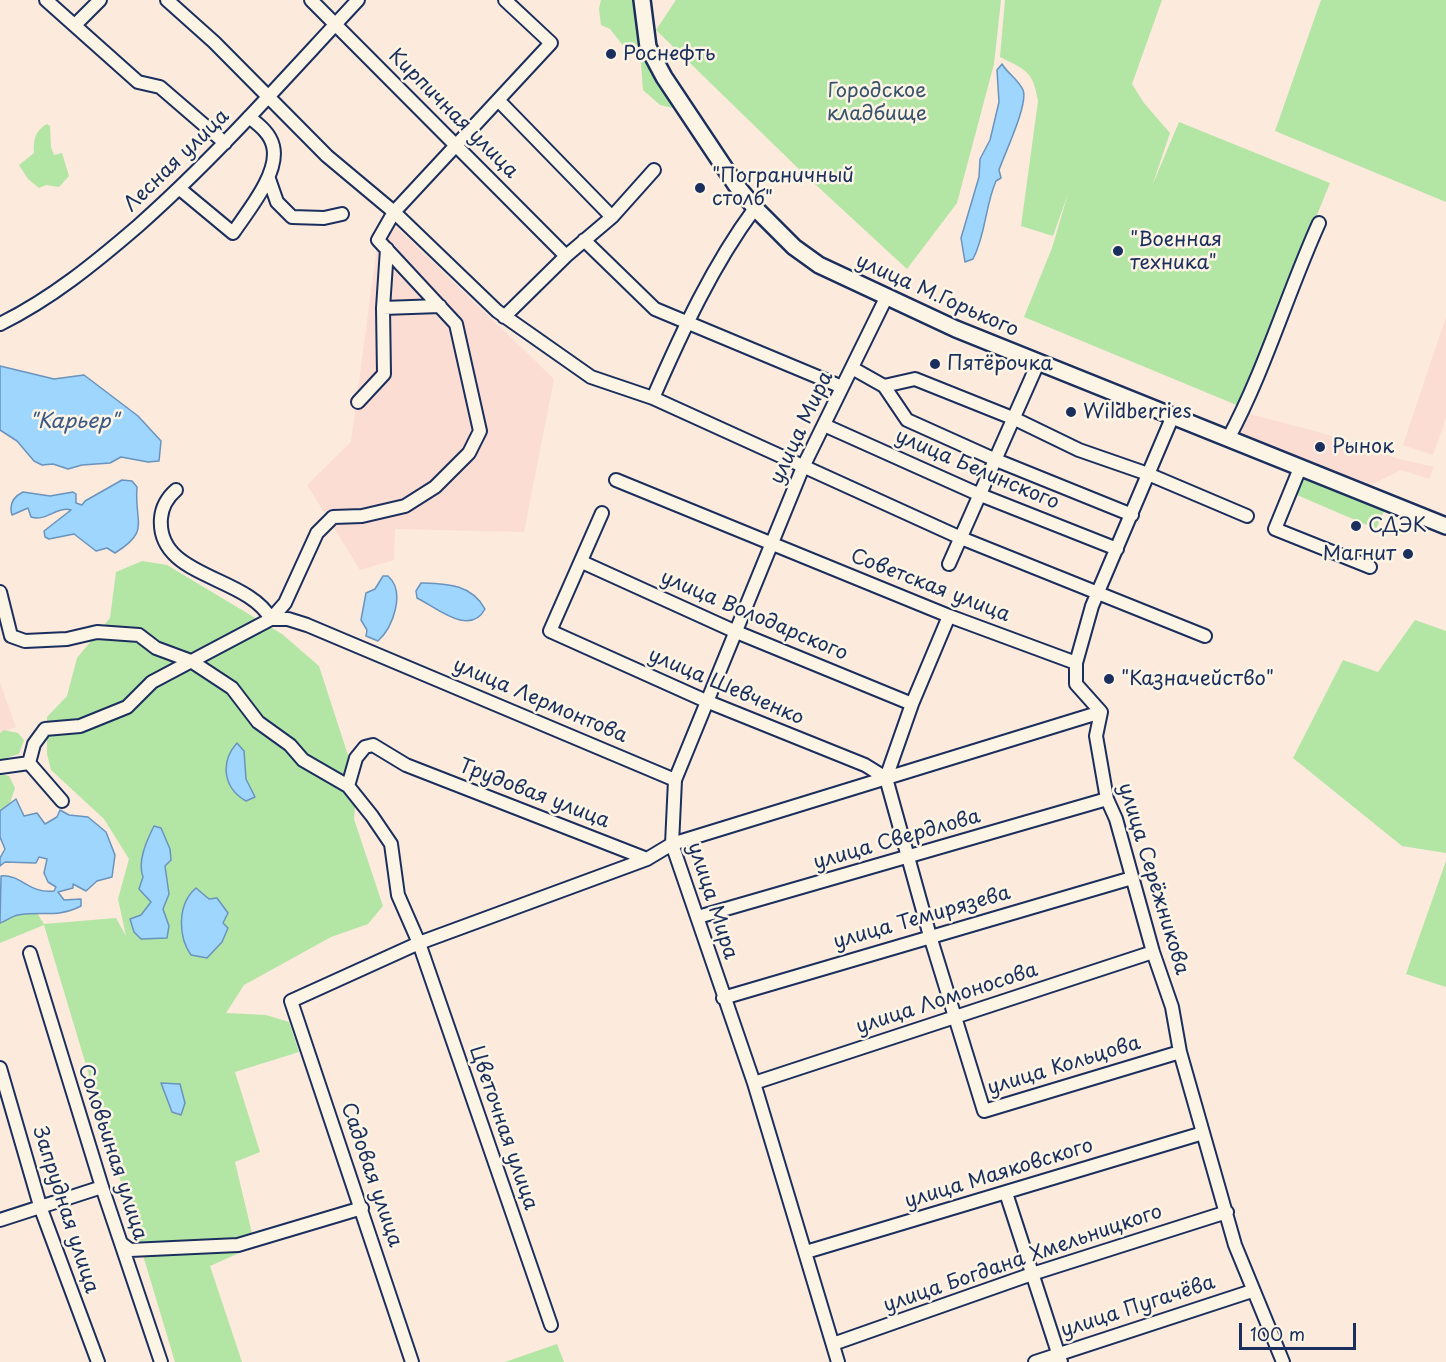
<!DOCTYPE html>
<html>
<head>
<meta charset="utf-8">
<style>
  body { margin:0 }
  #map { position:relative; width:1446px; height:1362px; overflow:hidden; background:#fceadd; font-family:"Playpen Sans",sans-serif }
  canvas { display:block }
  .scale { position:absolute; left:1239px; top:1323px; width:117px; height:27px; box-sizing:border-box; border:3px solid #1b2f5e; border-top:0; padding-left:8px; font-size:18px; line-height:21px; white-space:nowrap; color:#1b2f5e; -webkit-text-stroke:4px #fcf5e5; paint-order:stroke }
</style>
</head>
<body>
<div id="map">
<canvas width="1446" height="1362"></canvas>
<div class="scale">100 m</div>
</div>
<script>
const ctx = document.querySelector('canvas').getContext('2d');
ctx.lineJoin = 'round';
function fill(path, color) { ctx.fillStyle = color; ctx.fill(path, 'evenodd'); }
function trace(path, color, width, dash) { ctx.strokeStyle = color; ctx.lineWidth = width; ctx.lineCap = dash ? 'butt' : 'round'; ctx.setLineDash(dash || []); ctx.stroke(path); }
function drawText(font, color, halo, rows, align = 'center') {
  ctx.font = font + ' "Playpen Sans",sans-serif'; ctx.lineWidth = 5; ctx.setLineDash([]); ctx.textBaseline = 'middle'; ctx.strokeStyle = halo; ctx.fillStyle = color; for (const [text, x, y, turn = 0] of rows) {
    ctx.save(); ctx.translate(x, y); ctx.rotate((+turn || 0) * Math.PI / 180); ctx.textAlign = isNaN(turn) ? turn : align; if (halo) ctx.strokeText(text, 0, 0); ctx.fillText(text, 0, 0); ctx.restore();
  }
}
fill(new Path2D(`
  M381,216L394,225L554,379L524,532L395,529L394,560L360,570L307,485L351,442Z
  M1446,317V418L1433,455L1403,445Z
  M1247,413L1329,435L1399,459L1434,467L1429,479L1401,470L1371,485L1238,432Z
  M0,683L16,727L0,733Z`), '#fcddd3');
fill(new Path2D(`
  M601,0H634C637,47 645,71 678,106L677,109L660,105L643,90L641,63L635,55L628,52L610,29L601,25L599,9Z
  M676,0H1001L994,64L957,203L907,269L803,173L656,30Z
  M1005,0H1162L1132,84L1144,103L1170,133L1152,186L1179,122L1330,183L1239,406L1024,317L1052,248L1068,194L1053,236L1021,226L1038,101C1033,71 1026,70 1000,57Z
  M1321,0H1446V202L1275,131Z
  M47,124L50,126L51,147L54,155L62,153L69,176L59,187L46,185L39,188L28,179L19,165L34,153C33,141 35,130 47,124Z
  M1305,475L1385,509L1376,529L1297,495Z
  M142,561L167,565L282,634L319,666L357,783L354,819L383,906L368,924L331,937L244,985L226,1013L266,1015L289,1022L299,1052L235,1072L260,1152L235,1162L255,1246L210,1266L242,1362H175L44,925L0,943V923L17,915L37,913L44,924L116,918L126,936L118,899L129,859L104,819L51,770L47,754V717L67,696L77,658L110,618L116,572Z
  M1415,620L1446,631V853L1402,846L1293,758L1343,660L1378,672Z
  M4,730L18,733L24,740L19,754L6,758L0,765V733Z
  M0,774L9,776L15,788L10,803L0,811Z
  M1446,861V987L1406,974Z
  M557,1344L564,1362H505Z`), '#b3e5a5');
const water = new Path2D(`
  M1002,64C1008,74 1018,79 1023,90C1029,103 1004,155 999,170L1001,178L996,181C985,206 986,234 973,259L965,262L961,238L979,177L980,159L990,140L999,102L997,70Z
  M0,366L54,379L84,375L138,416L161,441L159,461L148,462L121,457L110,463L82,465L68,469L53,464L42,465L34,461L17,441L0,430Z
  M122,480L132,481L137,487C134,523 151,531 115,553L107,548L96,551L74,534L49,539L45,537L44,531L71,510C57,506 46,522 31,517L28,508L12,515C9,505 13,497 23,492L50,496L73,492L76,494V503L82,505L85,501Z
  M383,576H388C406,592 393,627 378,641L366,636L367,630L361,620L366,593L375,589Z
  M421,583C448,584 471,584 485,609C470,637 437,608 417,598L416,591Z
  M237,743L244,751L246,779L255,797L246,801C223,788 220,762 237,743Z
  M16,799L24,816L37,813L45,824L57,817L60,810L69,815L88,817L106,832L115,855L112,877L97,881L86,891L73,884V888L58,892L64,900L81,899V906C58,918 42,911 18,915C12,916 6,921 0,923L1,876C21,874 29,894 54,891L56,887L48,882L44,873L47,859L39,857L36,863L5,862L0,866V858L5,849L0,837V811Z
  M154,826L161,828L170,849L171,860L165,866L169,894L163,909L169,926L167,938L141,939L134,932L130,919L141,915L151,902L139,889L143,877C137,861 147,840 154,826Z
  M196,888L209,899L217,898L228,913L223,923L228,928L222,942L207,958L191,955C178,937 177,904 196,888Z
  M161,1083L180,1084L185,1103L181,1115L172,1112Z`);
fill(water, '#9ed6fd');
trace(water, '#6a93bd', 1.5);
const minor = new Path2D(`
  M46,0L138,82L160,87L225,143
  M167,0L214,42L327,156L394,212L497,311L591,377L653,398L961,538L1205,636
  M311,0L566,256
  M75,25L100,0
  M499,101L612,217
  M269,179L277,202L292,217L324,218L342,214
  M180,189L233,233C247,212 280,173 273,146C270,133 259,125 249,117
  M584,240L655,309L842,387
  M387,249L383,308L440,306
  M504,317L566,256L612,217L654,170
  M0,324C51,299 95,263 138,226C217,156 286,77 358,0
  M852,368L884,386L907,420L996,460L1132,515
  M884,386L915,379L1015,419L1079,450L1148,474L1247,516
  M653,398C682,332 712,266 755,208
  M358,402L384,374L383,308
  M1172,418L1092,606L1076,663V684L1101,712L1096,736L1107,799L1116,819L1153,952L1172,1007L1180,1052L1235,1245L1283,1362
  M824,425L978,494L1117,549
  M1228,439C1265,370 1287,294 1319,223
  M1300,468L1275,529L1370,567
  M616,480L949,616L1076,663
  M176,490C168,497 162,507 161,518C156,578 247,575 271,619
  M602,513L550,631L706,701L865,765L886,778
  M582,562L734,631L912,704
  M949,564L1038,363
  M0,592L11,636L25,641L67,639L97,632L139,635L156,648L191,661L232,688L258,722L290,745L303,760L348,786L372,816L391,844L398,895L419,943L551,1325
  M949,616L912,704L886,778L930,936L984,1111L1180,1052
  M271,619H288L307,625L675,780
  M29,763L34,744L45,729L80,726L127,707L152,682L271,619L285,603L317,533L333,517L362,516L405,506L435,487L469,453L480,431L456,324L378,240L394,212L551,43L505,0
  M0,767L29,763L62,801
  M348,786L356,758L365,747L373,745L406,765L647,859
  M698,917L1107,799
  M30,953L102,1187L161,1362
  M723,998L1132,878
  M0,1068L41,1209L98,1362
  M754,1083L1153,952
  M1006,1193L1061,1362
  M0,1220L102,1187
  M121,1243L130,1250L238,1245L362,1208
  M806,1252L1203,1133
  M833,1344L1032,1274L1227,1212
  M412,1362L291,1001L419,943L647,859L672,844L1101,712
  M838,1362L754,1083L672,844L675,780L803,467L886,298
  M1035,1362L1252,1291`);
const major = new Path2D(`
  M642,0L648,47L664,77L736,185L755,208L794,247L819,265L956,329L1446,526`);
trace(minor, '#1b2f5e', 16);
trace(major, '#1b2f5e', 20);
trace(minor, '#fcf5e5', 12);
trace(major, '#fcf5e5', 15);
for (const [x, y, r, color] of [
  [611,54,6,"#1b2f5e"],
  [700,188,6,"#1b2f5e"],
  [1118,251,6,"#1b2f5e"],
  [935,364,6,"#1b2f5e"],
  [1071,412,6,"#1b2f5e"],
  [1320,447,6,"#1b2f5e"],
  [1356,526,6,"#1b2f5e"],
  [1408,554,6,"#1b2f5e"],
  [1109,679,6,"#1b2f5e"]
]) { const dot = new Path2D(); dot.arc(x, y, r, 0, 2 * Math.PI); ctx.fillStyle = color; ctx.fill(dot); trace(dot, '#fcf5e5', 2); }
drawText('20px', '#1b2f5e', '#fcf5e5', [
  ["Роснефть",623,54],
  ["\"Пограничный",712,176],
  ["столб\"",712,199],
  ["\"Военная",1130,240],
  ["техника\"",1130,263],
  ["Пятёрочка",947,364],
  ["Wildberries",1083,412],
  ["Рынок",1332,447],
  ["СДЭК",1368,526],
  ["Магнит",1396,554,"right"],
  ["\"Казначейство\"",1121,679]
], 'left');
drawText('20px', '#39536c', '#fcf5e5', [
  ["Городское",877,91],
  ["кладбище",877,114]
]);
drawText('20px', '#1b2f5e', '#fcf5e5', [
  ["Кирпичная улица",453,114,45],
  ["Лесная улица",177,161,-44],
  ["улица М.Горького",937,296,24],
  ["улица Мира",802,428,-65],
  ["улица Белинского",977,470,23],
  ["Советская улица",930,586,21],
  ["улица Володарского",754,616,23],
  ["улица Шевченко",726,687,23],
  ["улица Лермонтова",540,701,23],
  ["Трудовая улица",534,794,21],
  ["улица Свердлова",897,840,-16],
  ["улица Серёжникова",1153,879,73],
  ["улица Мира",712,901,72],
  ["улица Темирязева",922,918,-16],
  ["улица Ломоносова",947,999,-18],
  ["улица Кольцова",1064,1066,-17],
  ["Цветочная улица",503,1128,71],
  ["Соловьиная улица",112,1152,72],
  ["улица Маяковского",999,1174,-17],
  ["Садовая улица",371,1175,71],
  ["Запрудная улица",65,1210,72],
  ["улица Богдана Хмельницкого",1023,1259,-19],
  ["улица Пугачёва",1138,1307,-18]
]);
drawText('italic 21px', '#3c5986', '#fcf5e5', [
  ["\"Карьер\"",74,422]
]);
</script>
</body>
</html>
